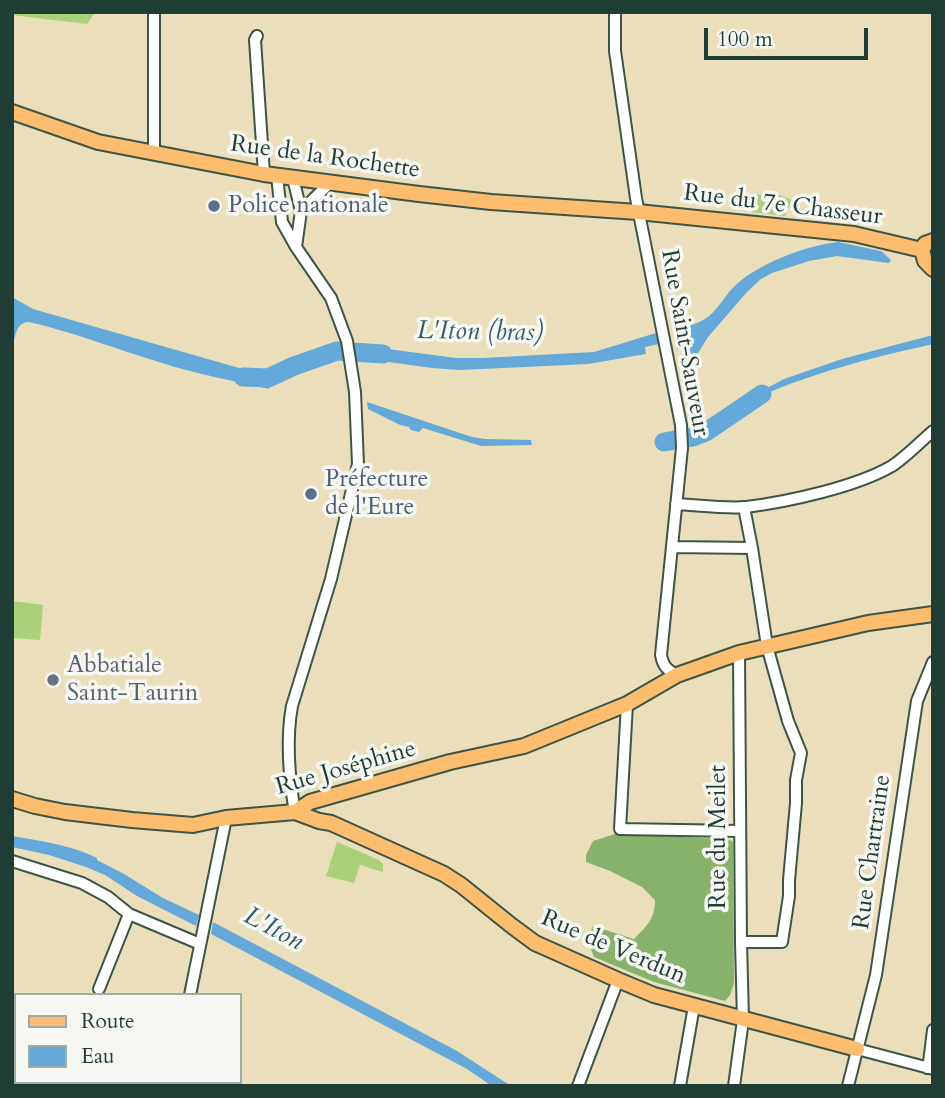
<!DOCTYPE html>
<html>
<head>
<meta charset="utf-8">
<style>
  body { margin:0 }
  #map { position:relative; width:945px; height:1098px; overflow:hidden; background:#eadebb; font-family:Cardo,serif }
  canvas { display:block }
  .frame { position:absolute; inset:0; border:14px solid #1f3d34; pointer-events:none }
  .legend { position:absolute; left:14px; top:993px; width:228px; height:91px; box-sizing:border-box; background:#f6f6f2; border:2px solid #a0aca6; margin:0; padding:9px 12px; list-style:none; font-size:21px; color:#1f3d34 }
  .legend li { display:flex; align-items:center; gap:14px; height:35px }
  .legend b { width:35px; border:2px solid #a0aca6 }
  .scale { position:absolute; left:704px; top:28px; width:164px; height:32px; box-sizing:border-box; border:4px solid #1f3d34; border-top:0; padding-left:9px; font-size:21px; line-height:24px; white-space:nowrap; color:#1f3d34; -webkit-text-stroke:5px #f6f6f2; paint-order:stroke }
</style>
</head>
<body>
<div id="map">
<canvas width="945" height="1098"></canvas>
<div class="frame"></div>
<ul class="legend">
<li><b style="height:9px;background:#fcbd6f"></b>Route</li>
<li><b style="height:19px;background:#64a9da"></b>Eau</li>
</ul>
<div class="scale">100 m</div>
</div>
<script>
const ctx = document.querySelector('canvas').getContext('2d');
ctx.lineJoin = 'round';
function fill(path, color) { ctx.fillStyle = color; ctx.fill(path, 'evenodd'); }
function trace(path, color, width, dash) { ctx.strokeStyle = color; ctx.lineWidth = width; ctx.lineCap = dash ? 'butt' : 'round'; ctx.setLineDash(dash || []); ctx.stroke(path); }
function drawText(font, color, halo, rows, align = 'center') {
  ctx.font = font + ' Cardo,serif'; ctx.lineWidth = 7; ctx.setLineDash([]); ctx.textBaseline = 'middle'; ctx.strokeStyle = halo; ctx.fillStyle = color; for (const [text, x, y, turn = 0] of rows) {
    ctx.save(); ctx.translate(x, y); ctx.rotate((+turn || 0) * Math.PI / 180); ctx.textAlign = isNaN(turn) ? turn : align; if (halo) ctx.strokeText(text, 0, 0); ctx.fillText(text, 0, 0); ctx.restore();
  }
}
fill(new Path2D(`
  M12,12H95L87,24L12,15Z
  M754,194L775,196L777,194L792,200L785,216L752,212Z
  M12,601L43,605L40,640L12,638Z
  M337,842L379,860L383,864V872L360,865L354,883L326,876Z`), '#aad07a');
fill(new Path2D(`
  M615,834L728,839L733,842L734,983L730,995L725,1001L654,982L594,957L587,939L593,926L634,939C647,926 655,919 655,900L642,887L610,871L586,862V855L593,841Z`), '#87b26a');
fill(new Path2D(`
  M838,242L881,251L891,260L889,263L837,256L809,261L772,273L761,279L747,292L708,337L695,358L689,354L687,349H677L673,331C685,327 699,324 709,316C720,307 726,293 738,283C763,262 805,246 838,242Z
  M12,297L33,309L246,370L257,371L268,370L269,389C232,380 195,374 159,362C116,349 73,332 29,322C15,322 15,339 12,350Z
  M656,333L659,344L645,347L646,354L588,364L460,370L432,368L360,358L357,345L456,358H483L594,352Z
  M933,335V344C893,353 855,362 816,375C796,382 774,388 756,400L757,402L741,411L738,406L754,395L784,379L842,359Z
  M335,343L339,359L320,361L294,371V359L327,348Z
  M367,402L472,437L485,439L531,440L532,445L481,446L423,428L419,432L411,430L409,427L400,425L368,409Z
  M12,836C41,841 71,845 97,858V860L124,874L163,898L199,915L196,926L137,896L105,875L86,867L49,855L12,847Z
  M213,922L457,1051L511,1086H492L467,1069L211,934Z`), '#64a9da');
trace(new Path2D(`
  M243,377L268,378L294,366L337,351L383,354
  M664,442L693,437L706,432L762,394`), '#64a9da', 19);
const minor = new Path2D(`
  M615,12V51L636,198L681,425L682,448L661,655C663,666 667,670 677,675
  M257,36L255,40L264,174
  M154,153V12
  M277,176L282,222L296,247L331,298L347,341L355,392L358,464L331,579L292,706C286,738 289,779 295,812
  M293,178L301,211L296,247
  M301,211L330,183
  M676,504C697,505 726,509 746,507C787,502 856,487 892,466C906,457 920,442 933,431
  M672,547L752,548
  M627,704L620,829L740,831
  M12,861L82,883L108,897L129,914L200,944
  M741,942H782L789,896V880L796,803V780L801,753L788,721L767,646L752,548L744,507
  M99,989L129,914
  M190,995L226,818
  M12,1047L16,1049
  M857,1049L933,1069
  M927,1068L929,1062L933,1030
  M93,1082L101,1086
  M171,1086L172,1082
  M578,1086L618,980
  M680,1086L694,1006
  M734,1086L743,1020L741,942L739,653
  M848,1086L876,975L917,701L933,662`);
const major = new Path2D(`
  M12,112L98,142L264,174L419,194L491,202L638,212L854,234L922,250
  M922,250L925,261L933,269
  M922,250L925,244L933,241
  M12,799L35,806L65,812L132,820L193,825L226,818L295,812L310,802L450,762L524,746L627,704L677,675L739,653L868,623L933,614
  M295,812L319,821L331,823L444,874L461,885L512,926L535,943L618,980L654,995L857,1049`);
trace(minor, '#3d5548', 14);
trace(major, '#3d5548', 18);
trace(minor, '#fff', 10);
trace(major, '#fcbd6f', 14);
for (const [x, y, r, color] of [
  [214,206,7,"#5c6f8a"],
  [311,494,7,"#5c6f8a"],
  [53,680,7,"#6b7280"]
]) { const dot = new Path2D(); dot.arc(x, y, r, 0, 2 * Math.PI); ctx.fillStyle = color; ctx.fill(dot); trace(dot, '#f6f6f2', 2.5); }
drawText('24px', '#1f3d34', '#f6f6f2', [
  ["Rue de la Rochette",325,158,8],
  ["Rue du 7e Chasseur",783,206,7],
  ["Rue Saint-Sauveur",684,343,80],
  ["Rue Joséphine",346,769,-16],
  ["Rue du Meilet",719,837,-90],
  ["Rue Chartraine",873,852,-82],
  ["Rue de Verdun",613,948,23]
]);
drawText('24px', '#4e5e75', '#f6f6f2', [
  ["Police nationale",228,206],
  ["Préfecture",325,480],
  ["de l'Eure",325,508]
], 'left');
drawText('24px', '#5b616d', '#f6f6f2', [
  ["Abbatiale",67,666],
  ["Saint-Taurin",67,694]
], 'left');
drawText('italic 26px', '#345d66', '#f6f6f2', [
  ["L'Iton (bras)",480,333,1],
  ["L'Iton",273,930,28]
]);
</script>
</body>
</html>
